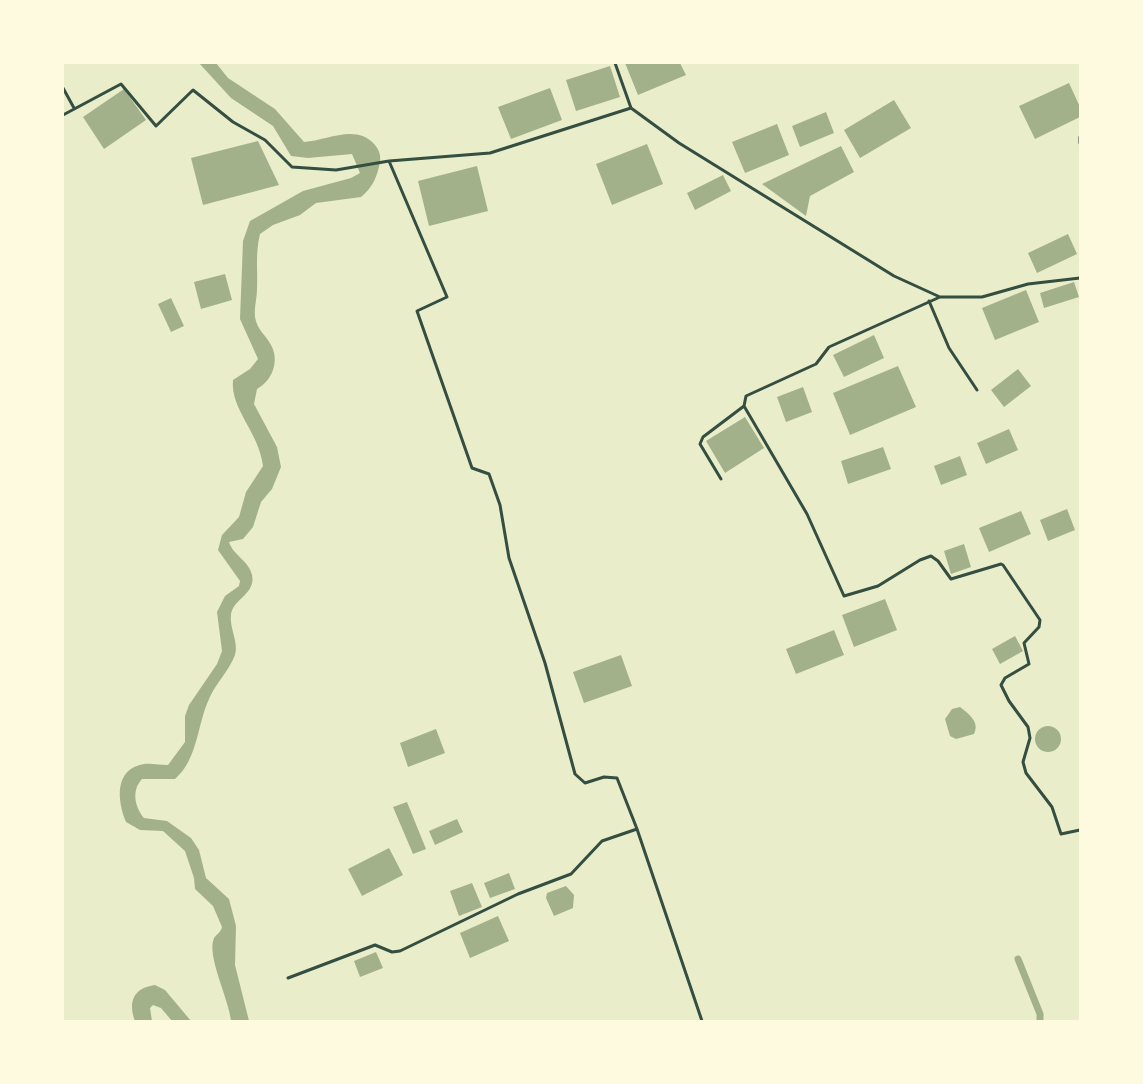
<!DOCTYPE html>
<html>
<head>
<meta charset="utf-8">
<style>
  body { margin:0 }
  #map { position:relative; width:1143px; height:1084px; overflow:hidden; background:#e9edc9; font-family:Merriweather,serif }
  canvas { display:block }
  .frame { position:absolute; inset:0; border:64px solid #fefae0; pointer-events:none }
</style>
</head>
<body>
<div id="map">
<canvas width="1143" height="1084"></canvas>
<div class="frame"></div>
</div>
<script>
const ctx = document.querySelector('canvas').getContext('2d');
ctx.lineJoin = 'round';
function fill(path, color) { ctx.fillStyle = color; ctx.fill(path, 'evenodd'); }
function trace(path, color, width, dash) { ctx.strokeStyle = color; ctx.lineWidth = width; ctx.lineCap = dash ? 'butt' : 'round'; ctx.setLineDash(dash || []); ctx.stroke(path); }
fill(new Path2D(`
  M199,63H216L228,78L275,109L304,142C327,141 356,123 375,145C379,150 381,155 380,162C377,177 373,187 361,197L316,203L300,215L273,225L260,234C255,255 258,269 257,289C257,298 254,308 255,317C257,330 266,335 271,345C280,361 272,381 257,389L254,404L277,447L281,467L272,489L261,502L253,527L243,539L229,542C233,555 249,561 252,575C256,594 234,598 231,614C229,628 239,642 235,655C229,671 215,684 209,699C197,725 198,759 175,779H142C131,791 135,807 144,818L167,821L191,838L199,850L206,878L229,899L236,926L235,965L249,1021H231C229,999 206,955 214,938C217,934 221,932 222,927L213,906L195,889L194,878L185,851L163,831L140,830L126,822C117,800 114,769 144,764C151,763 160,765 168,765L185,742V716L189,705L217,664L222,651L217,612L225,596L239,586L240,581L218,550L222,535L239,517L246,492L263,466C259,432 230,409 233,380L250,369L258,359L240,319L243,241L250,221L303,191L351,178L360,173L352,154L308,158L291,156L273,126L231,98Z
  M625,63H680L686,75L638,95Z
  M610,66L620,97L576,111L566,80Z
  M1069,83L1080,107V117L1035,139L1019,106Z
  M550,88L562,120L511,139L498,107Z
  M124,89L146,120L104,149L83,117Z
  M894,100L911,128L860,158L844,130Z
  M826,112L834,133L800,147L792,126Z
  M777,124L789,155L745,173L732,142Z
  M258,141L279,185L203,205L191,158Z
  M647,144L663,184L612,205L596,164Z
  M841,146L854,172L810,196L806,216L762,184Z
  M477,166L488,211L429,226L418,181Z
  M723,175L731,191L695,210L687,193Z
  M1068,234L1077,254L1037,273L1028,253Z
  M225,274L232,300L201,309L194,282Z
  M1074,282L1079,297L1044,308L1040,293Z
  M1026,290L1039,322L995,340L982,308Z
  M171,298L184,326L171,332L158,304Z
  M874,335L884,358L844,377L833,355Z
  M898,366L916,407L850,435L833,393Z
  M1018,369L1031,386L1004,407L991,390Z
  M803,387L812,412L786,422L777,397Z
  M745,417L764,448L725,473L706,441Z
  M1009,429L1018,450L986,464L977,443Z
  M883,447L891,469L848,484L841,461Z
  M960,456L967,475L941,485L934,466Z
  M1067,509L1075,530L1048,541L1040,520Z
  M1021,511L1031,534L989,552L979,528Z
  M964,544L971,567L951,574L944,551Z
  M885,599L897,630L854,647L842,615Z
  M834,630L844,655L796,674L786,649Z
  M1015,636L1023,651L1000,664L992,649Z
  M621,655L632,686L584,703L573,672Z
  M960,707C969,714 980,722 974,734L956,739L950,736L945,719L952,709Z
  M1035 739a13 13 0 1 1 26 0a13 13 0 1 1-26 0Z
  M436,729L445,753L408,767L400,743Z
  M407,802L426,849L413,854L393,807Z
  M457,819L463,832L435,845L429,831Z
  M389,848L403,875L362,896L348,869Z
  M509,873L515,889L490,898L484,883Z
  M472,883L482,907L459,916L450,891Z
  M566,886L574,895L573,908L554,916L546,898L547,893Z
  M498,916L509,941L470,958L460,933Z
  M376,952L383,968L360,977L354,961Z
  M155,985L165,990L191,1021H172L161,1008L153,1005L150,1008L152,1021H135C128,1002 133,988 155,985Z`), '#a3b18a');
trace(new Path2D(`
  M1018,959L1040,1014V1021`), '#a3b18a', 7);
trace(new Path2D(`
  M615,63L631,108
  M63,88L74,108
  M63,115L121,84L156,126L193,90L233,122L265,140L292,167L336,170L389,161L490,153L631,108L679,143L894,276L940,297H982L1028,284L1080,278
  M1080,137V143
  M929,301L949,348L977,390
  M744,406L807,514L844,596L878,586L920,560L931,556L938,561L951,579L1001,564L1003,565L1040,620L1039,627L1024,643L1029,664L1005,678L1001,685L1009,701L1028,727L1030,738L1023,762L1026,773L1052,807L1061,834L1080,830
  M721,479L700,444L703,437L744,406L746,396L816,364L829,347L940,297
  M637,829L702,1021
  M288,978L375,945L392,952L400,951L518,894L571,874L602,841L637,829L617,778L604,777L585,783L575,774L545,663L509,558L500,505L489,474L472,468L417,311L447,297L389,161`), '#344e41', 3);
</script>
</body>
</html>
